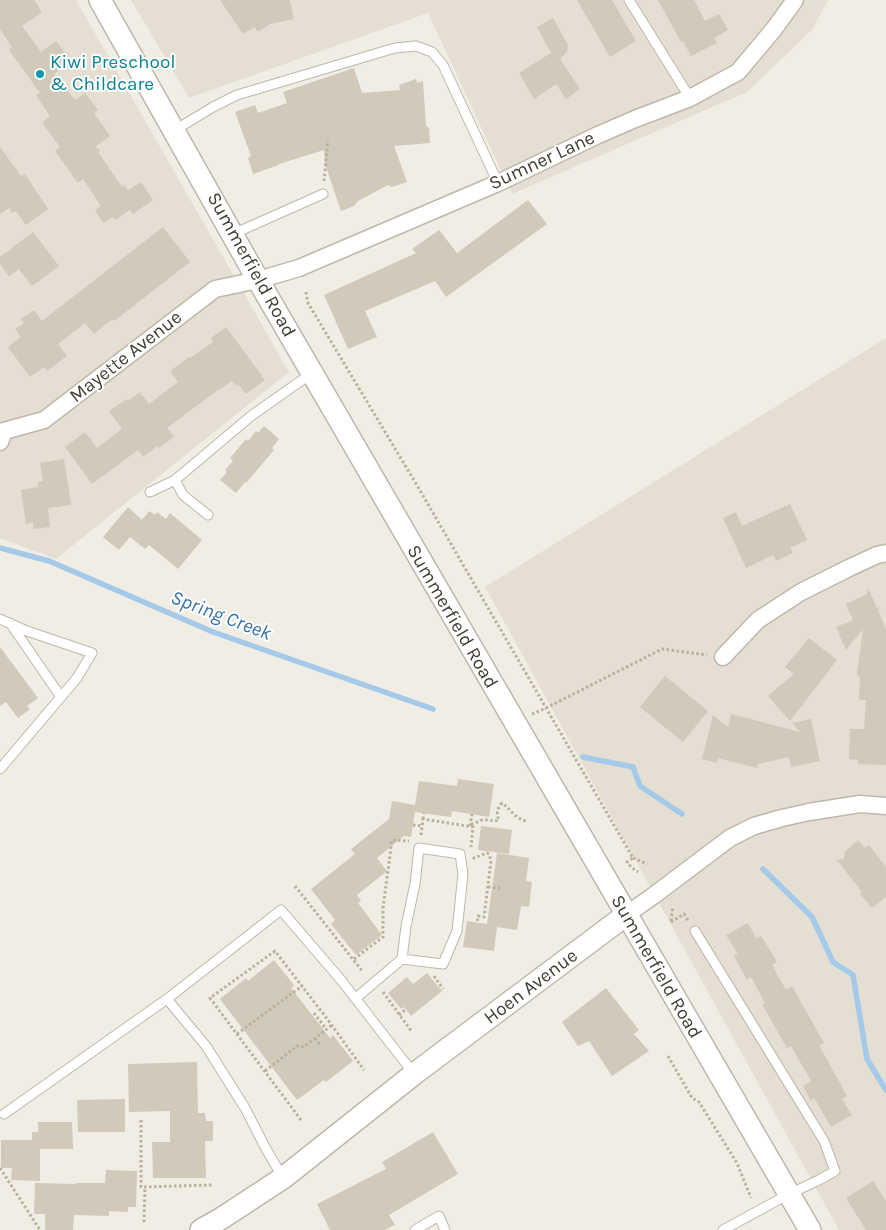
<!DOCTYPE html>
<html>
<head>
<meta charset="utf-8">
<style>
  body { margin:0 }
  canvas { display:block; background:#f0ede4 }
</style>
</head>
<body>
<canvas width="886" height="1230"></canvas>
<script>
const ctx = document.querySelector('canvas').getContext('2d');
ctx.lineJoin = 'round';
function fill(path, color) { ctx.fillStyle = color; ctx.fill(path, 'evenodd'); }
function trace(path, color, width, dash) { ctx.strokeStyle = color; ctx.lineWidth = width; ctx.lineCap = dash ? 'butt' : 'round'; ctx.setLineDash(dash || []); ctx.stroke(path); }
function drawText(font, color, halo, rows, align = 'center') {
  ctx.font = font + ' Karla,sans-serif'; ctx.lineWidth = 4; ctx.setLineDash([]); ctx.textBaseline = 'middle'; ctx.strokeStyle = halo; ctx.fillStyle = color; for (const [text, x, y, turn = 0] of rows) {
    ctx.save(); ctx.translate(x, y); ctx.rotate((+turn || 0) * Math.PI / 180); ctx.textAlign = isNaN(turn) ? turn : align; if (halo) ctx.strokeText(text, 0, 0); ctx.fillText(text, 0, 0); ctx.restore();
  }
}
fill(new Path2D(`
  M0,0H76L289,372L56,559L0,538Z
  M131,0H828L812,30L747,92L512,194L428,13L189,98Z
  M886,338V1230H839L485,587Z`), '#e4dfd2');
trace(new Path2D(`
  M0,548L49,561L213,632L433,709
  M583,757L633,767L640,786L682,814
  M763,869L812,917L833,962L853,975L867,1059L886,1090`), '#a4c9e9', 5.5);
fill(new Path2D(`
  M0,0H34L42,12L22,26L41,52L56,41L71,61L54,74L75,100L85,93L98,110L94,113L110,136L96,146L100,151L98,152L122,187L124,185L128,190L141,182L153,200L133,214L130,210L115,220L113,217L103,223L95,210L101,206L83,179L78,183L55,151L60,147L42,123L50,116L36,95L40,93L9,50L12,47L0,29Z
  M220,0H290L294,19L270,24L258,32L254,27L243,34Z
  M577,0H612L636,41L610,57Z
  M658,0H694L705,21L719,14L728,30L714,38L717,43L691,56L683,41L681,42Z
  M553,18L568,45L567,52L560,59L580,89L566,99L556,84L534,99L519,73L551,53L537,27Z
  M354,68L362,93L400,90L399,85L416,79L417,83L423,81L426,126L429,128L430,143L394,146L407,182L392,187L388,185L358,201L354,206L341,211L325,164L324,150L279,164V165L253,174L248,158L251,156L235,112L255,105L258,113L287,103L283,92Z
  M0,147L21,176L25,174L48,209L26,225L16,211L12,213L9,208L0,214Z
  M528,200L547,224L446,297L435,281L365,311L377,337L348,349L324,295L416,253L412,249L439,230L457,253Z
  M163,227L190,262L114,321L112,319L94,334L85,323L58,344L67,356L47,371L44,367L30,377L8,347L21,337L15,329L24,323L21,319L34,310L42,321Z
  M33,232L59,266L32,286L19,269L9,276L0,264V257Z
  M226,327L265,380L246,394L238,384L236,386L232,381L219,390V389L167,428L174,437L159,448L157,446L143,457L138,450L92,484L65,447L85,432L97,448L122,429L109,411L127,399L128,401L140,392L149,404L178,382L170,371L189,357L190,358L213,342L211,338Z
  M264,426L279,439L272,448L274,450L246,483L245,482L236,493L220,480L227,472L225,470L233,461L230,458L246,439L248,441L256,431L258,433Z
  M64,459L71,505L48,508L50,527L33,529V522L26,524L21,490L38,487V482L43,481L40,463Z
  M790,504L807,540L790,548L793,553L776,561L773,555L746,568L723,518L736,512L742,526Z
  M128,507L142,520L149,511L155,515L157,512L166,519L170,513L202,540L178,569L149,545L145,549L130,537L119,550L103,537Z
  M868,588L877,608L880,607L878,610L886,629V765L858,764V760L849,759L850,729H864L866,700H859L860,678L857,674L863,629L846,650L836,627L853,620L846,604L867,594Z
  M809,638L837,660L790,721L768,696L794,674L785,667Z
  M0,647L38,698L27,706L30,709L18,718L6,702L0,706Z
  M665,676L708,711L683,742L640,707Z
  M731,714L800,732L792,723L811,719L820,761L791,767L789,757L758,764L757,768L718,758L717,763L702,759L713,715L728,727Z
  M458,779L494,784L489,817L452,811L451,817L415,812L411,837L404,836L377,858L387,871L357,895L361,901L358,903L382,935L356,955L331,924L335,920L311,889L355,854L351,849L389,819L392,801L415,805L419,781L457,786Z
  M481,826L512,830L509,854L478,850Z
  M858,840L865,848L869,845L886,867V897L872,908L860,894L862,892L837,860L844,859L845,851Z
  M497,853L529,858L526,881L532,882L529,907L521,906L517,930L497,927L494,951L463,947L467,921L487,924Z
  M748,923L756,938L761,936L777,962L772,965L786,990L792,986L824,1043L819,1045L847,1096L842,1099L852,1115L831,1127L814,1098L811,1101L803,1086L811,1081L791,1046L787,1048L762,1004L765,1003L751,977L747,980L734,956L738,954L726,935Z
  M274,960L294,985L291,988L330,1038L333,1035L353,1061L326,1082L324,1080L297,1100L220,999L246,978L248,981Z
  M427,973L442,991L411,1016L404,1007L401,1009L388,993L407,977L413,984Z
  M606,988L639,1030L634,1034L649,1051L612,1076L589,1041L578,1046L562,1022Z
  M197,1062L198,1113H205L206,1121H213V1141H205L206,1178H153L152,1142H170V1111L129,1112L128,1064Z
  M125,1099V1132H78L77,1100Z
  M38,1122H72L73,1149H40V1181L11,1180L12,1168H1V1140H32V1132H38Z
  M433,1132L458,1174L389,1215L395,1225L385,1230H330L317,1204L386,1169L382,1162Z
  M106,1170L137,1171L136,1207H128V1212L109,1211V1216L74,1215L73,1230H45V1214H34L35,1183L76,1184L77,1183H105Z
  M873,1181L886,1201V1230H866L846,1198Z`), '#d1c9ba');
const service = new Path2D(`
  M629,0L690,98
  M175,130L213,107L237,95L395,48L416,46L432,52L443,65L498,183
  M233,234L323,194
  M175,480L183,495L208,515
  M150,492L175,480L251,416L312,373
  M0,619L27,631L92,653L77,678L0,769
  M10,623L61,697
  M695,931L824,1141L835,1171L819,1180L789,1194L723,1230
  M356,998L402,959L443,964L457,931L463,874L460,854L419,848L415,884L406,926L402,959
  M4,1114L167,999
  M283,1178L265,1147L245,1108L206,1046L167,999L281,910L341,980L414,1074
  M415,1230L439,1216L445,1230`);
const minor = new Path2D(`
  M0,442L4,431L44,420L215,289L258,280L299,268L498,183L598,135L635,119L690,98L738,72L774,29L795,0
  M723,657L758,620L801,592L851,567L877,555L886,553
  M626,915L653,896L730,838L754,826L782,818L809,812L860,804L886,806`);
const tertiary = new Path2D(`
  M100,0C153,93 205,187 258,280C440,597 624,914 810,1230
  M201,1230L222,1218L283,1178L414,1074L626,915`);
trace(service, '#bdb8aa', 11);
trace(minor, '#bdb8aa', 19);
trace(tertiary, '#bdb8aa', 24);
trace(new Path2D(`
  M324,181L328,140
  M306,292L308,303L418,487L633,858L627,862L631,867L638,872
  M532,714L546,708L662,649L707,655
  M423,819L424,813
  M471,824C475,824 478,821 482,820C488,819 492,822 499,820C496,813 497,809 502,803C512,810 514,818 526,821
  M413,825L422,826
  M470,826L472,814
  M421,835L423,819L473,827L471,847
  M473,857L474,858L487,853L489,854L491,861L484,917L478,916L477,923
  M633,858L647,864
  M295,886L363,972
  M488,887L500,888
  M671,921L673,907
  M671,922L684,914L689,922
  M354,959L383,937V908L392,840L409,841
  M434,976L443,989
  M383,992L412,1032
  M314,1013L326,1029
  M399,1015L406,1009
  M237,1034L302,986
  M315,1038L320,1045
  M668,1056L692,1098L699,1102L737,1163L751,1198
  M265,1071L297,1046L304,1047L332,1025
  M141,1120V1187L212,1185
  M301,1120L210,998L275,951L328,1020L364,1070
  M0,1168L40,1230
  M144,1222L145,1187`), '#bbb19a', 3, [2.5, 2.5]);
trace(service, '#fff', 9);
trace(minor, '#fff', 16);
trace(tertiary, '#fff', 21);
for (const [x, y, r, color] of [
  [40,74,5,"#0f9aa8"]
]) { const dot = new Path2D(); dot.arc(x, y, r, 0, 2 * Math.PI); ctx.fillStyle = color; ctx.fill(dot); trace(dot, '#fff', 2); }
drawText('19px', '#0d838f', '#fff', [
  ["Kiwi Preschool",50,63],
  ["& Childcare",50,85]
], 'left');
drawText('19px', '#413d34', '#fff', [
  ["Sumner Lane",542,161,-25],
  ["Summerfield Road",251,265,61],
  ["Mayette Avenue",126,357,-38],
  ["Summerfield Road",452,617,60],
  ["Summerfield Road",656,967,60],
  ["Hoen Avenue",531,987,-37]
]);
drawText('italic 20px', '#3871a3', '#fff', [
  ["Spring Creek",221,616,21]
]);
</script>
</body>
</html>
